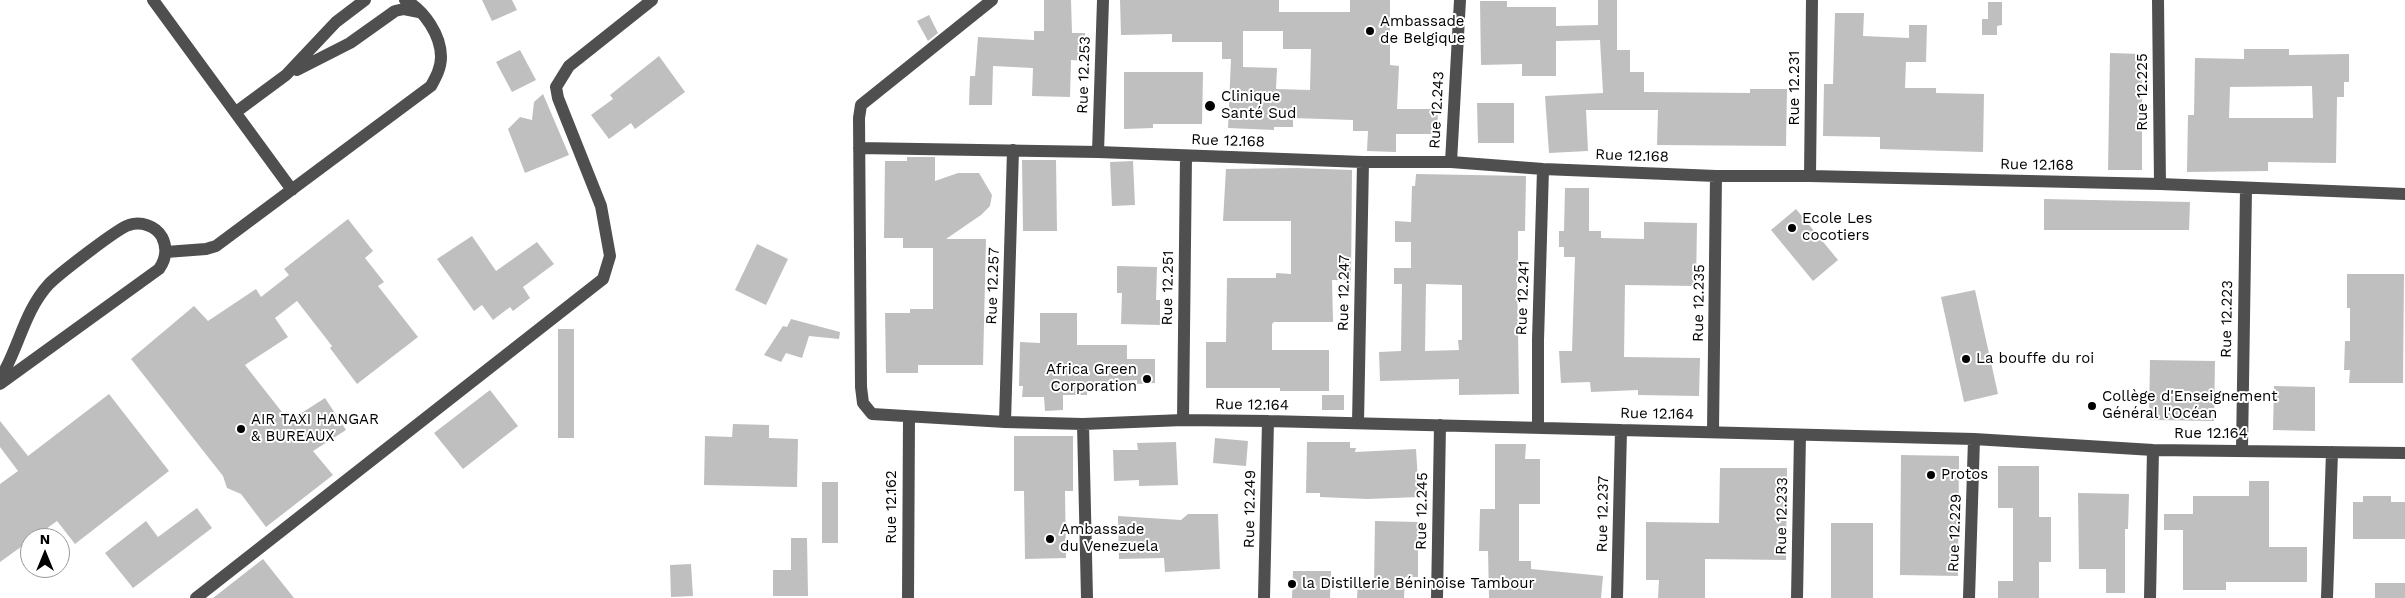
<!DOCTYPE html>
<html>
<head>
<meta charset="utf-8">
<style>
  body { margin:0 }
  #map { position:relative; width:2405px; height:598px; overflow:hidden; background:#fff; font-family:"Work Sans",sans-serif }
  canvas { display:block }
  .north { position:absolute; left:20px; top:528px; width:50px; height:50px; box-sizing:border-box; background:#fff; border:1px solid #999; border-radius:50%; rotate:0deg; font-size:14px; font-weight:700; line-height:20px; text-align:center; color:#000 }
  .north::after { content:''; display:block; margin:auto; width:18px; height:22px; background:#000; clip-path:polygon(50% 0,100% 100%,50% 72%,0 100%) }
</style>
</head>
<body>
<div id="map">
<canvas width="2405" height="598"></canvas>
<div class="north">N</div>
</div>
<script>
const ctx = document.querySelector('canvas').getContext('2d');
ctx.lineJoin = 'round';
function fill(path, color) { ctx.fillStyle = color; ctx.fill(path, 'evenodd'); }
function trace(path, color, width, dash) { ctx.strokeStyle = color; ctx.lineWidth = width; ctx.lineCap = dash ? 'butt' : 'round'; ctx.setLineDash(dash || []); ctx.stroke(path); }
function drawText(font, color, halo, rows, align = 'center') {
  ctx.font = font + ' "Work Sans",sans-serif'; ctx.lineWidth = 4; ctx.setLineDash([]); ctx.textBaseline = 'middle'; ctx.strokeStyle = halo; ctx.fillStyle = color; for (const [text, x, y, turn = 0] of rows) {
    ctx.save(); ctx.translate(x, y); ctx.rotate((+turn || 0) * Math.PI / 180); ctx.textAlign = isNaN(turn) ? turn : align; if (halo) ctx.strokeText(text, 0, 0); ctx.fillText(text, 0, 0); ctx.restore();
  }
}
fill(new Path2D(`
  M482,0H512L517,10L492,21Z
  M1044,0H1071L1072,33H1085L1084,61L1071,60L1070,97L1032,96L1033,68L993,66L992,105H969L970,76H975L978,37L1034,40V31H1044Z
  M1120,0H1279V12H1350V0H1390V65L1399,66L1397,109H1438L1437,134H1396V152L1367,151L1368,131H1353V120L1293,118V127H1274V130L1228,128L1231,59H1222V42H1172V34L1121,35ZM1243,31H1283V49H1311L1310,90L1276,89L1277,68L1243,67Z
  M1598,0H1617V50H1630V72H1644V92L1750,93V89H1787L1786,146L1657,145L1658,110H1586L1588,151L1549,153L1545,96L1603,93L1600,40L1556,41V76H1522V64L1481,65L1480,1H1507V7H1556V26L1598,25Z
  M1988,2H2002V25L1997,26V35H1982V19H1988Z
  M1835,13H1864L1863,36L1909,38V25H1927L1926,62H1906L1905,88H1936V93L1984,94L1983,152L1880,149V137L1823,136L1824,84H1833Z
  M929,15L938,33L928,41L917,21Z
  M2244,49H2289V55L2349,54V82H2344V97H2337L2336,163L2268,162V171L2187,172L2188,115H2194L2195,58L2244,59ZM2312,86L2313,118H2229L2230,87Z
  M520,50L536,80L512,92L496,62Z
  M2110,53L2142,54V170H2108Z
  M659,56L685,92L635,129L631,123L609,139L591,115L613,99L610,95Z
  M1124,72H1203L1202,124H1153V128L1124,129Z
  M543,94L569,155L525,173L508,129L520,117L532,120L534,102Z
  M1477,103H1514V143H1478Z
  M907,157H935V181L958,173H979L992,195L990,206L981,215L946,239H986L983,365H918V373H886L885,313H910V309H933V248H903V238H884L885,161H907Z
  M1022,160H1056L1057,231H1023Z
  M1133,161L1135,205L1112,206L1110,162Z
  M1297,168L1352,170L1351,280H1332L1333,322H1274L1272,324V350H1329V391H1280V388H1206V342H1226L1227,278H1276V273L1291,274V221H1223L1226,169Z
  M1416,174L1526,176L1525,231H1518V269H1517L1519,394L1459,395V379L1380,381L1379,352L1401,351L1402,284H1394V268H1411V242H1395V221L1411,222L1412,186H1415ZM1426,284L1462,285V340H1458L1459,350L1425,351Z
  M1565,188H1589V231H1601V238L1644,239V222L1697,223L1696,286L1625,285L1624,357L1700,358L1699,396L1638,395V390L1591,392L1590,382L1561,383L1559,351H1572L1575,257H1564V247H1559V231H1564Z
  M2044,199L2190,202L2189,230H2044Z
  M1796,209L1838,260L1813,281L1771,230Z
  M348,219L373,251L365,258L384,282L378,286L418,337L357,384L330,348L332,346L297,301L275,318L288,337L245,365L289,421L325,398L346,430L313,451L333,475L266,527L241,494L227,488L223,476L131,359L194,306L208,321L256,289L261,297L289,275L284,269Z
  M472,236L496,271L537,242L554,264L523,287L530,298L513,311L510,307L493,320L482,305L474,311L437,259Z
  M757,244L788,259L766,305L735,290Z
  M1117,266L1157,267L1156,300H1160V325L1121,324L1122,293H1117Z
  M2347,274H2404L2403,383H2349L2350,370H2344L2345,341H2350V308H2347Z
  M1975,290L1998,394L1964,402L1941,297Z
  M1040,313H1077V345H1127V359H1155V383L1137,384V380L1090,383V391H1087V395H1063V410L1045,411L1044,397H1022L1023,386H1019L1020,342L1040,343Z
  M791,319L840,332L839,339L809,336L802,358L786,353L781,362L764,355L783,326L787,327Z
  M558,329H574V438H558Z
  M2150,360L2215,361L2214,421L2149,420Z
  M2274,386L2315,387V431L2273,430Z
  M490,390L518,426L463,469L434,433Z
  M109,394L169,471L75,544L57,521L0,562V484L18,471L0,447V421L28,456Z
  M1322,395H1344V410H1322Z
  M733,424L769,425V438L798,439L797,487L704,485L705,436L732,437Z
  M1014,436H1073V491H1065L1066,558L1025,559L1024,491H1014Z
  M1215,438L1248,441L1246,466L1213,463Z
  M1176,442L1178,485L1139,486V480L1114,481L1113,450H1138L1137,443Z
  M1307,442H1350V448H1356L1355,452L1416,449L1419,497L1367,499L1320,497V493H1306Z
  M1495,444H1526L1525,459H1540V504H1519V561H1531V569L1603,576L1601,598H1489L1488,551H1479L1480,509H1495Z
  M1901,455L1959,456L1958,576L1900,575Z
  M1998,466H2039V517H2051V562H2039V598H1998V581H2013V508H1998Z
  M1720,468H1787L1786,560L1705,559V598H1658L1659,580H1646V522L1719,523Z
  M2249,481H2269V547H2307V582H2226V590H2183V530H2164V514H2193V496H2249Z
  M822,482H838V543H822Z
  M2078,493L2129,494L2128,529H2125V593H2106V569H2079Z
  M2363,496H2391V502H2405V539H2353V502H2363Z
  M197,508L212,528L133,588L105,553L146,521L158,537Z
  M1188,514H1218L1220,569L1165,572L1164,558L1119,559L1118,516L1181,520Z
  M1375,521L1418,522V577H1405L1404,598H1357L1358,583L1374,584Z
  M1831,523H1873V598H1831Z
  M791,538H807L808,596H773V570H791Z
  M263,559L294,598H213Z
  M691,564L693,596L671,597L670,565Z
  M1293,571H1331L1330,598H1292Z
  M2375,583H2405V598H2375Z`), '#bfbfbf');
trace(new Path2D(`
  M153,0L292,190
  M992,0L861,105L859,118L861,387L863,403L872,414L1005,422L1083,424L1183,420L1268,421L1974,439L2153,450L2405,453
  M2158,0L2160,184
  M297,70L350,43L395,11L404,9L419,12
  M236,112L286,75L336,22L365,0
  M859,148L1098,152L1363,162H1451L1543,169L1716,176H1810L2160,184L2405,194
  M1098,152L1103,0
  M1451,162L1460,0
  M1810,176L1812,0
  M166,252L206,249L216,246L431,86C436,77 441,68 441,57C441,35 424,10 405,0
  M0,379C19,348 24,311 49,284C59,274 118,228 129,225C141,221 156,226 162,237C168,249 166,259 159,269L0,384
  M1183,420L1186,156
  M1005,422L1013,150
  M1358,423L1363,162
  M1083,424L1087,598
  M1538,428V340L1543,169
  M1713,431L1716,176
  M2242,449L2246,189
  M196,598L603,279L610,256L601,206L558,98L556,87L569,66L652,0
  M908,598L909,417
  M1264,598L1268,421
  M1437,598L1440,425
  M1617,598L1621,430
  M1797,598L1800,435
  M1969,598L1974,439
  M2150,598L2153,450
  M2327,598L2332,452`), '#4f4f4f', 12);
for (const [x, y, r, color] of [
  [1370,31,5,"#000"],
  [1210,106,6,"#000"],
  [1792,228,5,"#000"],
  [1966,359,5,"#000"],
  [1147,379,5,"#000"],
  [2092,406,5,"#000"],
  [241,429,5,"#000"],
  [1931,475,5,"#000"],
  [1050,539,5,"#000"],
  [1292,584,5,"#000"]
]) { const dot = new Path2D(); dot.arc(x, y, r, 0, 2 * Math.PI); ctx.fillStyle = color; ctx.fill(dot); trace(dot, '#fff', 2); }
drawText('15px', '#000', '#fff', [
  ["Ambassade",1380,22],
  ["de Belgique",1380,39],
  ["Clinique",1221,97],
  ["Santé Sud",1221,114],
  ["Ecole Les",1802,219],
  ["cocotiers",1802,236],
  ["La bouffe du roi",1976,359],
  ["Africa Green",1137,370,"right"],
  ["Corporation",1137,387,"right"],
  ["Collège d'Enseignement",2102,397],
  ["Général l'Océan",2102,414],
  ["AIR TAXI HANGAR",251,420],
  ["& BUREAUX",251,437],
  ["Protos",1941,475],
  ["Ambassade",1060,530],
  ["du Venezuela",1060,547],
  ["la Distillerie Béninoise Tambour",1302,584]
], 'left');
drawText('15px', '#000', '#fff', [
  ["Rue 12.253",1084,75,-88],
  ["Rue 12.231",1795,88,-90],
  ["Rue 12.225",2143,92,-90],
  ["Rue 12.243",1437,110,-87],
  ["Rue 12.168",1228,141,2],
  ["Rue 12.168",1632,156,2],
  ["Rue 12.168",2037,165,1],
  ["Rue 12.257",993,286,-88],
  ["Rue 12.251",1168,288,-89],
  ["Rue 12.247",1344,293,-89],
  ["Rue 12.241",1523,298,-88],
  ["Rue 12.235",1699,303,-89],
  ["Rue 12.223",2227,319,-89],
  ["Rue 12.164",1252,405,1],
  ["Rue 12.164",1657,414,1],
  ["Rue 12.164",2211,434],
  ["Rue 12.162",892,507,-90],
  ["Rue 12.249",1250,509,-89],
  ["Rue 12.245",1422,511,-89],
  ["Rue 12.237",1603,514,-89],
  ["Rue 12.233",1782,516,-89],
  ["Rue 12.229",1955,533,-88]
]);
</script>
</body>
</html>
